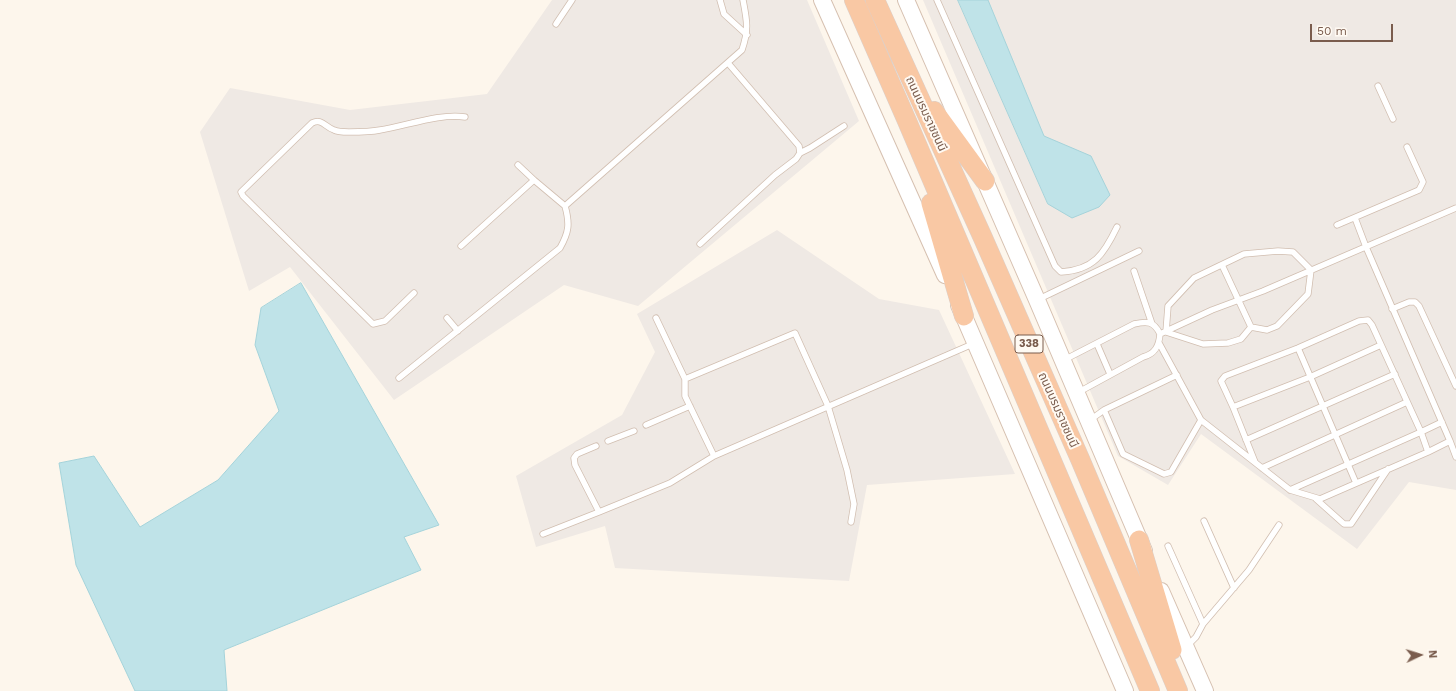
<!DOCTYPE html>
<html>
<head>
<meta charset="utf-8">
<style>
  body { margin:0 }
  #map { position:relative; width:1456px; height:691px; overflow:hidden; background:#fdf6ec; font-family:"Work Sans",sans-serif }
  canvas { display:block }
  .north { position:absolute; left:1400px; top:635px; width:40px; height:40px; -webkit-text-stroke:3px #fffaf3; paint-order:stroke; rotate:86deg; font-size:11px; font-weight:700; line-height:16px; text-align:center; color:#7a5c4d }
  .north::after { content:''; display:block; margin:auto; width:14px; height:18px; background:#7a5c4d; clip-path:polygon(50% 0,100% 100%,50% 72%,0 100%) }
  .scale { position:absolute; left:1310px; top:24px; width:83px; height:18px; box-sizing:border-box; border:2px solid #7a5c4d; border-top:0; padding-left:5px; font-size:12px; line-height:14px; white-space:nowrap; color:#7a5c4d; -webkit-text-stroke:3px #fffaf3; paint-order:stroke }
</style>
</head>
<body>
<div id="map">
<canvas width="1456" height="691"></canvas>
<div class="north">N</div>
<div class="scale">50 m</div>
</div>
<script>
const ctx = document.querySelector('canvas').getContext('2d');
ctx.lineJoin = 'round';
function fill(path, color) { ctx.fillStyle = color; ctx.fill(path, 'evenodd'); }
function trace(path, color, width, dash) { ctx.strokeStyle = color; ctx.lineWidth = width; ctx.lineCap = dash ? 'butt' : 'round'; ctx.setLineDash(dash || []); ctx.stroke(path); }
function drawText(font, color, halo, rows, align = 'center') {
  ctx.font = font + ' "Work Sans","Noto Sans Thai",sans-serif'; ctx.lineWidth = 4; ctx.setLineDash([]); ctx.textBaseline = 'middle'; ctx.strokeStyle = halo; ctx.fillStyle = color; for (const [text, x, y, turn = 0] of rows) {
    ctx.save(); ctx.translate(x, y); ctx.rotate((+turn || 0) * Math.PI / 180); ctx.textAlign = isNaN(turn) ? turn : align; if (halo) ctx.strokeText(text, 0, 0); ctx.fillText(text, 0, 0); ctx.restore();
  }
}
fill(new Path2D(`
  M552,0H807L859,121L638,306L564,285L394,400L290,267L249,291L200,132L230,88L350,110L487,94Z
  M923,0H1456V490L1409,482L1357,549L1201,434L1168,485L1118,456Z
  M777,230L879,299L939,310L1015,474L867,485L849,581L615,568L605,526L536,547L516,476L622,415L655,352L637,314Z`), '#efe9e4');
const water = new Path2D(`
  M958,0H988L1044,136L1091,156L1110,195L1099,207L1072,218L1048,204Z
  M301,283L439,525L404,537L421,570L224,650L227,691H135L76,565L59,463L94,456L140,527L218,480L279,411L255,345L261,308Z`);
fill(water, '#bfe3e8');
trace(water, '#a5d3da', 1);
const service = new Path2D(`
  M720,0L724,14L747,35
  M937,0L1055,266L1061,272C1094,270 1104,254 1117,227
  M556,24L572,0
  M1378,86L1393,119
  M800,153L810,148L844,126
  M518,165L534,180
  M1355,218L1366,247L1450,441
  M1337,225L1419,190L1423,182L1407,147
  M700,244L775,175L796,159L800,153L799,146L728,63
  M461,246L534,180L565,206L742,50C749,29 747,21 743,0
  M1278,251L1293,252L1311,270L1308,294L1277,326L1267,330L1251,327L1241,339L1228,343L1203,344L1166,332L1168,306L1194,278L1244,254Z
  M1222,265L1251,327
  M1134,271L1152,324
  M414,293L385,321L373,324L243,196L241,192L312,123C322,118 325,127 334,130C338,132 344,132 349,132C359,132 370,132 380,130C406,126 440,113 465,117
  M1039,299L1139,251
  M1392,309L1409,302H1415L1419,306L1456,386
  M447,318L458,331
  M656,318L685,379
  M1160,334L1212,310L1263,291L1456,208
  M1159,343L1201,420L1290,490L1320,499L1428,452L1450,441L1456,457
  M1097,344L1110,374
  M1298,348L1356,483
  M1064,360L1134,324C1147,321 1154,321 1160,334C1159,346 1155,354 1143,357L1077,393
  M399,378L560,248C569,232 570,224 565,206
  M1233,407L1221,381L1225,376L1298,348L1359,321L1368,320L1372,325L1421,432L1290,490
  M1104,410L1123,454L1164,474L1171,472L1201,420
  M1090,420L1104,410L1177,375
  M646,425L690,406
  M1246,440L1395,374
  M608,441L634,431
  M1428,452L1421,432L1442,422
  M714,456L685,396V379L795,333L828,406L847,470L854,504L851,522
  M1255,462L1233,407L1310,377L1381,345
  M1262,468L1407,402
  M1316,499L1344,524H1351L1388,469
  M599,512L670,483L714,456L975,343
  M1204,521L1234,588
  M543,534L599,512L575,465L574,458L577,454L596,446
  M1168,546L1203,624L1196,637L1187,646
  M1203,624L1249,570L1279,525`);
const secondary = new Path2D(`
  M822,0L945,275
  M906,0L1037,300L1144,551
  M959,305L1125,691
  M1161,591L1205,691`);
const trunk = new Path2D(`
  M854,0L907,121L1150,691
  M875,0L983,238L1080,459L1178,691
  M934,111L985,181
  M931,203L964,316
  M1139,540L1172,650`);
trace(service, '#d1beb0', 7);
trace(secondary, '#d6c0b0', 18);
trace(trunk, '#dad1cd', 20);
trace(service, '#fff', 5.5);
trace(secondary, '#fff', 16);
trace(trunk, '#f9c8a4', 19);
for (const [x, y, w] of [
  [1029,344,28]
]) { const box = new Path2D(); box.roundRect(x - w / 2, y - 9, w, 18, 3); ctx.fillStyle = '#fffaf3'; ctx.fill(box); trace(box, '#7a5c4d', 1); }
drawText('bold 11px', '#7a5c4d', null, [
  ["338",1029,344]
]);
drawText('12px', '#7a5c4d', '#fffaf3', [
  ["ถนนบรมราชชนนี",926,114,65],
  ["ถนนบรมราชชนนี",1058,410,66]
]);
</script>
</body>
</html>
